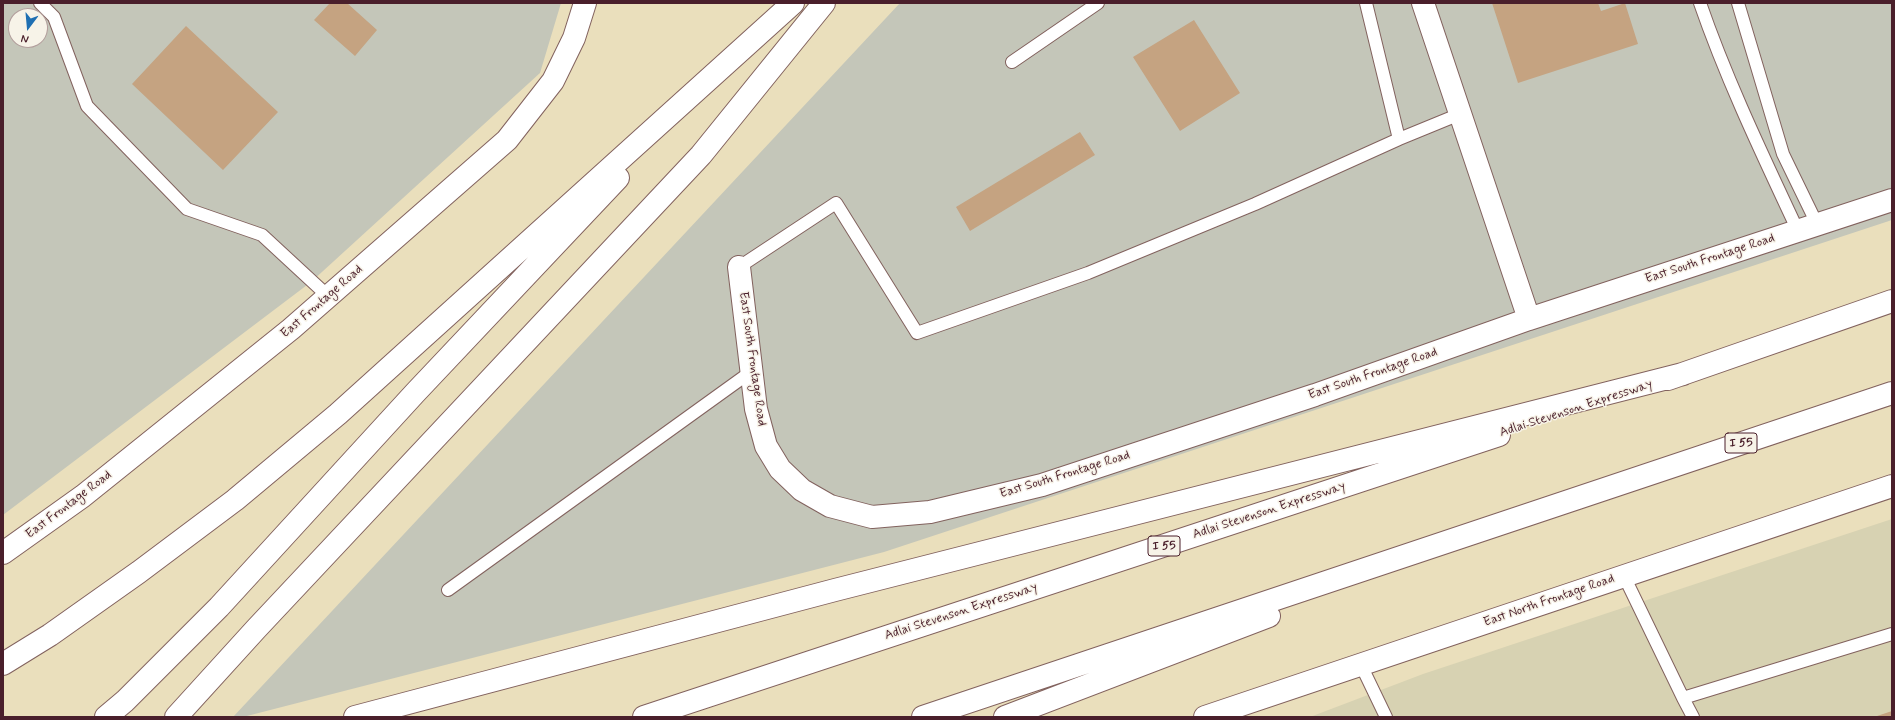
<!DOCTYPE html>
<html>
<head>
<meta charset="utf-8">
<style>
  body { margin:0 }
  #map { position:relative; width:1895px; height:720px; overflow:hidden; background:#eadfbc; font-family:Mynerve,sans-serif }
  canvas { display:block }
  .frame { position:absolute; inset:0; border:4px solid #4a1f2b; pointer-events:none }
  .north { position:absolute; left:8px; top:8px; width:40px; height:40px; box-sizing:border-box; background:#f7f3e8; border:1px solid #b29e9c; border-radius:50%; rotate:196deg; font-size:11px; font-weight:700; line-height:16px; text-align:center; color:#4a1f2b }
  .north::after { content:''; display:block; margin:auto; width:14px; height:18px; background:#1f6fb2; clip-path:polygon(50% 0,100% 100%,50% 72%,0 100%) }
</style>
</head>
<body>
<div id="map">
<canvas width="1895" height="720"></canvas>
<div class="frame"></div>
<div class="north">N</div>
</div>
<script>
const ctx = document.querySelector('canvas').getContext('2d');
ctx.lineJoin = 'round';
function fill(path, color) { ctx.fillStyle = color; ctx.fill(path, 'evenodd'); }
function trace(path, color, width, dash) { ctx.strokeStyle = color; ctx.lineWidth = width; ctx.lineCap = dash ? 'butt' : 'round'; ctx.setLineDash(dash || []); ctx.stroke(path); }
function drawText(font, color, halo, rows, align = 'center') {
  ctx.font = font + ' Mynerve,sans-serif'; ctx.lineWidth = 3; ctx.setLineDash([]); ctx.textBaseline = 'middle'; ctx.strokeStyle = halo; ctx.fillStyle = color; for (const [text, x, y, turn = 0] of rows) {
    ctx.save(); ctx.translate(x, y); ctx.rotate((+turn || 0) * Math.PI / 180); ctx.textAlign = isNaN(turn) ? turn : align; if (halo) ctx.strokeText(text, 0, 0); ctx.fillText(text, 0, 0); ctx.restore();
  }
}
fill(new Path2D(`
  M1892,519V717H1310L1423,674Z`), '#d7d2b2');
fill(new Path2D(`
  M3,3H561L540,73L311,282L3,515ZM16,16H40V40H16Z
  M900,3H1892V220L884,552L243,717H233Z`), '#c4c6b9');
fill(new Path2D(`
  M330,3H347L377,30L355,56L314,20Z
  M1492,3H1598L1601,11L1625,3L1638,44L1518,83Z
  M1194,20L1240,93L1180,131L1133,57Z
  M186,26L278,112L223,170L132,84Z
  M1080,132L1095,155L970,231L956,207Z
  M1892,711V717H1874Z`), '#c5a381');
const lane = new Path2D(`
  M40,3L54,17L87,106L187,209L262,235L329,297
  M1366,3L1399,139
  M1700,3C1727,81 1763,156 1798,231
  M1738,3L1783,154L1817,224
  M1012,62L1098,3
  M739,267L836,203L917,333L1088,273L1255,204L1399,139L1460,114
  M1624,576L1683,698L1892,634
  M448,590L752,371
  M1361,665L1386,717
  M1683,698L1693,717`);
const street = new Path2D(`
  M1423,3L1529,319
  M739,267L756,409L766,446L780,469L802,490L830,506L872,517L930,512L1042,485L1315,395L1529,319L1892,200
  M3,553L83,496L291,329L507,140L553,81L574,38L585,3`);
const secondary = new Path2D(`
  M1205,717L1892,486`);
const highway = new Path2D(`
  M1668,379L1892,301
  M3,664L50,635L139,572L235,500L338,414L793,3
  M106,717L125,701L219,607L415,393L618,178
  M176,717L256,629L701,155L824,3
  M355,717L835,590L1683,374
  M644,717L1499,435
  M923,717L1892,393
  M1005,717L1269,616`);
trace(lane, '#82625e', 14);
trace(street, '#82625e', 24);
trace(secondary, '#82625e', 24);
trace(highway, '#82625e', 24);
trace(lane, '#fff', 12);
trace(street, '#fff', 22);
trace(secondary, '#fff', 22);
trace(highway, '#fff', 22);
for (const [x, y, w] of [
  [1741,443,32],
  [1164,546,32]
]) { const box = new Path2D(); box.roundRect(x - w / 2, y - 10, w, 20, 3); ctx.fillStyle = '#f7f3e8'; ctx.fill(box); trace(box, '#4a1f2b', 1); }
drawText('bold 12px', '#4a1f2b', null, [
  ["I 55",1741,443],
  ["I 55",1164,546]
]);
drawText('13px', '#4a1f2b', '#f7f3e8', [
  ["East South Frontage Road",1710,259,-18],
  ["East Frontage Road",322,302,-41],
  ["East South Frontage Road",752,359,82],
  ["East South Frontage Road",1373,374,-19],
  ["Adlai Stevenson Expressway",1576,409,-18],
  ["East South Frontage Road",1065,475,-17],
  ["East Frontage Road",69,505,-37],
  ["Adlai Stevenson Expressway",1269,511,-18],
  ["East North Frontage Road",1549,601,-19],
  ["Adlai Stevenson Expressway",961,612,-18]
]);
</script>
</body>
</html>
